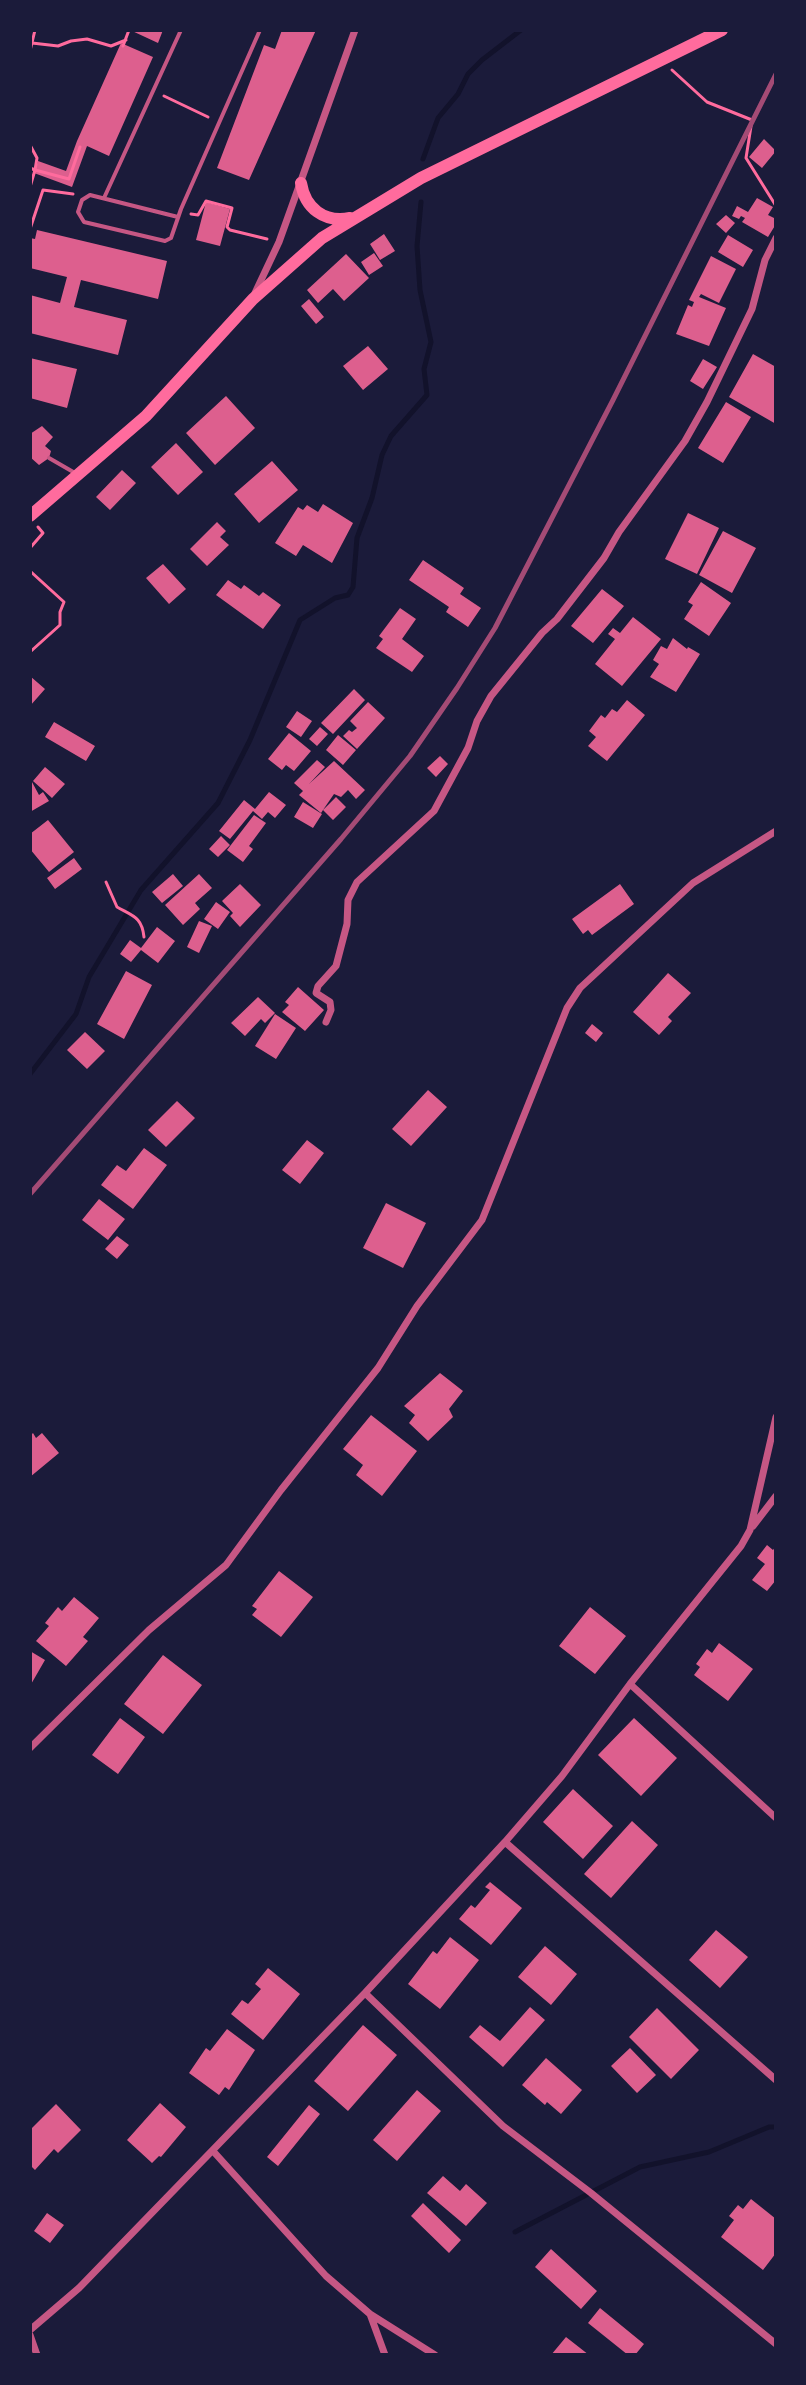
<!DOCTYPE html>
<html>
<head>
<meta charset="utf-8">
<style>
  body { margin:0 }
  #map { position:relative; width:806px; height:2385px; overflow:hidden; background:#1b1b3a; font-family:"Roboto Condensed",sans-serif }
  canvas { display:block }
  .frame { position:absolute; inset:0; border:32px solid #1b1b3a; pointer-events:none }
</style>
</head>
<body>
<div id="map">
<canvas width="806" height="2385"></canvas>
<div class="frame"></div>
</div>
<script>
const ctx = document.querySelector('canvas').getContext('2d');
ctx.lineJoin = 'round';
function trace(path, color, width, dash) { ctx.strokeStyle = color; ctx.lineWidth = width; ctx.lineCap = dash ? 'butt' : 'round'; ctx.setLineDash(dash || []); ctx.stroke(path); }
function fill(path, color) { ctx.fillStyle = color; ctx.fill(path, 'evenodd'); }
trace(new Path2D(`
  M423,159L438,118L458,94L468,74L482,60L521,30
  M30,1074L76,1014L89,977L141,890L218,803L250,740L300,620L335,598L348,595L353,587L357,538L372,498L382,455L391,436L427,395L424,369L431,342L420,290L417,246L421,202
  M515,2232L640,2167L709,2152L769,2127H776`), '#12122b', 5);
fill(new Path2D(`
  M130,30H163L158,43Z
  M282,30H316L249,180L217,168L264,45L275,49Z
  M121,43L153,57L109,156L87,146L72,187L34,173L38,161L66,171L77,141Z
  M764,139L776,151L762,168L749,157Z
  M757,198L773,207L768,215L776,219V224L768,237L742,222L745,218L741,216L739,219L732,216L737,206L748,212Z
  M206,202L230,209L220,246L196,240Z
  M726,215L735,223L726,233L716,224Z
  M37,230L167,261L158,299L81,280L74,307L127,320L118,355L30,333V295L60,303L67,277L30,268V238L35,239Z
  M384,234L395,251L380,260L370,244Z
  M728,235L753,250L743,267L718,252Z
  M374,253L383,266L369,275L361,262Z
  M346,254L369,278L344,301L333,289L318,303L307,290Z
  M711,256L736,269L719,303L701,294L699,297L726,308L709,346L676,334L688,305L692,307L694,302L689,300Z
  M309,299L324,317L316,324L301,306Z
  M368,346L388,369L363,390L343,366Z
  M753,354L776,367V424L729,397Z
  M30,358L77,369L67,408L30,398Z
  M703,359L717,367L703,389L690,381Z
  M226,396L255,428L215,465L186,433Z
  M726,402L751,417L723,463L698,448Z
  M42,426L53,437L45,446L51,451L49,458L39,465L30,457V434Z
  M176,443L203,472L178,495L151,467Z
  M272,461L298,490L259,523L234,494Z
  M122,470L136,483L110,510L96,497Z
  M323,504L353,523L332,563L303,545L296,556L275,543L298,507L303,510L307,505L318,512Z
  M688,513L719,528L697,574L665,559Z
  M217,522L226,531L220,537L229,545L207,566L190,549Z
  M723,531L756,548L732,593L699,575Z
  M423,560L464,588L460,594L481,608L468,627L446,612L449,607L409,580Z
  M163,564L186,589L169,604L146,578Z
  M228,580L241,589L244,585L259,596L263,592L281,605L263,629L216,595Z
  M701,582L731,603L709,636L684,619L693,605L688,602Z
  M602,589L624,606L593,643L571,626Z
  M400,608L416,619L402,639L424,656L412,672L376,648L383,639L379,636Z
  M633,617L661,639L622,686L595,664L615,639L608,634L613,628L620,633Z
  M673,638L687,649L688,647L700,654L676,692L650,677L659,664L653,660L661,646L667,649Z
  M30,676L45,689L30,706Z
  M354,689L365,700L333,734L321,723Z
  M627,700L645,715L607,761L588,746L596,737L589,731L601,715L605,718L612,709L617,712Z
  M368,702L385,718L357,749L343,736L349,730L352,732L357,728L350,721Z
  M297,711L312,721L301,737L286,727Z
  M54,722L95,746L86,761L45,737Z
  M320,727L328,734L317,746L309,739Z
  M289,733L311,751L294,771L286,765L282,770L268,759Z
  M338,735L356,750L343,765L326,750Z
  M440,756L448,764L436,777L427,768Z
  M317,760L325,767L309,784L334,761L365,790L356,799L348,790L341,797L334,794L323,810L336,797L346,807L333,820L323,810L321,813L299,795L303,791L294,783Z
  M45,767L65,784L52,798L33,781Z
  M32,782L39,795L43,792L49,801L30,812Z
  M269,792L286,805L275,818L268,812L262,819L253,811L230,839L219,831L244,800L255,809Z
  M303,802L322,814L313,828L294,817Z
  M254,815L266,823L249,846L253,849L243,862L227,850Z
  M48,820L74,852L49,872L30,849V834Z
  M221,836L230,845L218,857L209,849Z
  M74,858L82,869L55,889L47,878Z
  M173,874L183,886L162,903L152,892Z
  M199,874L212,888L195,903L200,909L183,925L165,905Z
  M240,884L261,905L240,927L230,916L233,913L222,901Z
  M620,884L634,904L592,935L588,930L583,934L572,919Z
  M216,902L230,912L218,929L204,919Z
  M199,921L212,926L199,953L187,947Z
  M157,927L175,941L158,963L141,950L131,962L120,954L130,940L141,948Z
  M126,971L152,985L124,1039L97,1024Z
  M668,973L691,993L668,1017L672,1021L659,1035L633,1012Z
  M298,987L324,1010L305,1031L282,1012L289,1005L285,1002Z
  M258,997L275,1013L265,1023L261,1019L245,1036L231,1023Z
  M275,1014L296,1028L276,1059L255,1046Z
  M592,1024L603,1033L596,1042L585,1033Z
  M85,1032L105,1051L87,1069L67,1050Z
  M428,1090L447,1107L411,1146L392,1129Z
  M177,1101L195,1118L166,1147L148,1130Z
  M307,1140L324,1153L300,1184L282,1170Z
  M144,1148L167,1165L133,1209L101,1185L117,1165L126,1171Z
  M99,1199L125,1219L108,1240L82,1220Z
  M386,1203L426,1223L403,1268L363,1248Z
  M117,1236L129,1245L117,1259L105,1249Z
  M440,1373L463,1391L449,1409L453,1417L428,1441L409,1423L415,1415L404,1406Z
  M371,1415L417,1451L382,1496L356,1475L363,1465L343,1449Z
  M33,1433L36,1438L42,1433L59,1453L30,1477V1436Z
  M767,1545L773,1550L776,1546V1580L767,1591L752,1580L765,1564L757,1558Z
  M279,1571L313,1597L281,1637L252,1615L257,1609L252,1606Z
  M74,1597L99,1618L83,1637L88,1641L66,1666L36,1641L49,1626L45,1623L58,1607L62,1611Z
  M590,1607L626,1636L595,1674L559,1646Z
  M719,1643L753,1669L728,1701L694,1675L700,1667L696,1664L707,1649L712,1653Z
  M30,1651L45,1660L30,1686Z
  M163,1655L202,1685L163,1734L124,1704Z
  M120,1718L145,1737L118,1774L92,1755Z
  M634,1718L677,1758L641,1796L598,1755Z
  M573,1789L613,1826L583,1859L543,1822Z
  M632,1821L658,1845L611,1898L584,1874Z
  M490,1882L522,1908L491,1945L459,1919L471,1905L475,1908L490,1890L485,1887Z
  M716,1930L748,1957L720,1988L689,1960Z
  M450,1937L479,1960L440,2009L408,1984L433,1951L437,1954Z
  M545,1946L577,1974L551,2005L518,1977Z
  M268,1968L300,1994L263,2040L231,2014L242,2000L248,2004L261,1989L255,1984Z
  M530,2007L545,2020L503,2067L469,2037L480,2025L500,2041Z
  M657,2008L699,2050L671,2079L629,2037Z
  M363,2025L397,2055L348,2111L314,2081Z
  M227,2029L255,2050L229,2090L225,2087L219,2095L189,2073L206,2048L210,2051Z
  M630,2048L656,2075L637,2093L611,2066Z
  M546,2058L582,2090L561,2114L547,2102L545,2105L522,2085Z
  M417,2090L441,2111L397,2161L373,2140Z
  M160,2103L186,2127L161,2157L159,2156L152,2163L127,2140Z
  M56,2104L81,2130L58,2153L54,2149L35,2170L30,2165V2130Z
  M309,2105L320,2114L278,2166L267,2157Z
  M443,2176L460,2191L466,2184L487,2203L466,2226L427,2193Z
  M751,2199L776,2219V2253L763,2270L721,2237L734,2220L729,2216L738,2205L743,2209Z
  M423,2203L461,2240L449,2253L411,2216Z
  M47,2213L64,2225L50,2243L34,2231Z
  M551,2249L597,2291L581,2309L535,2267Z
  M600,2308L644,2344L635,2355H628L588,2323Z
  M566,2337L589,2355H551Z`), '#dd5f8e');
trace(new Path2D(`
  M32,43L58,46L71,41L87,39L111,46L126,40
  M123,46L129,30
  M30,51L35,30
  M672,70L707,102L752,120L746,158L776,206
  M164,96L208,117
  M30,145L37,158L35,170L69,179L80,147
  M30,168L35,170L30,187
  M191,214L198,215L206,201L232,208L227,227L230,230L267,239
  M30,229L43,190L73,194
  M30,548L43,533L38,527
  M30,571L64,602L60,612V625L30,652
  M106,882L117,907C133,916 142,917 144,937`), '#ff6b9d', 3);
trace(new Path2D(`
  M104,198L181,30
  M178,217L90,195L82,200L78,212L84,222L165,241L171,238L181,209L260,30
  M49,458L75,473`), '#c65784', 4);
trace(new Path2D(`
  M255,293L279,242L355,30
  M326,1022L331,1010L330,1002L316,993L318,986L336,966L347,924L348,900L357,882L434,811L468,748L477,721L491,696L542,633L557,619L604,558L619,532L685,441L707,402L752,309L765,260L776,238
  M753,1526L776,1496
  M630,1684L776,1818
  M30,1748L149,1630L226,1565L281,1490L378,1368L417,1306L482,1220L567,1008L580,988L693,883L776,831
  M505,1842L776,2080
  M365,1993L503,2126L591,2193L776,2344
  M213,2151L326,2276L370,2314L435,2355
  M370,2314L385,2355
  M30,2330L79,2288L365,1993L505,1842L562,1776L630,1684L741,1546L750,1530L776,1417
  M30,2335L37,2355`), '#c65784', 7);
trace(new Path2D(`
  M301,183C305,208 324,223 350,218
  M30,516L146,416L253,299L322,238L421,178L722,30`), '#ff6b9d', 12);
trace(new Path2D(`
  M30,1194L341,839L410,756L457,688L495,628L613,400L776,74`), '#a44b75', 5);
</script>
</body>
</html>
